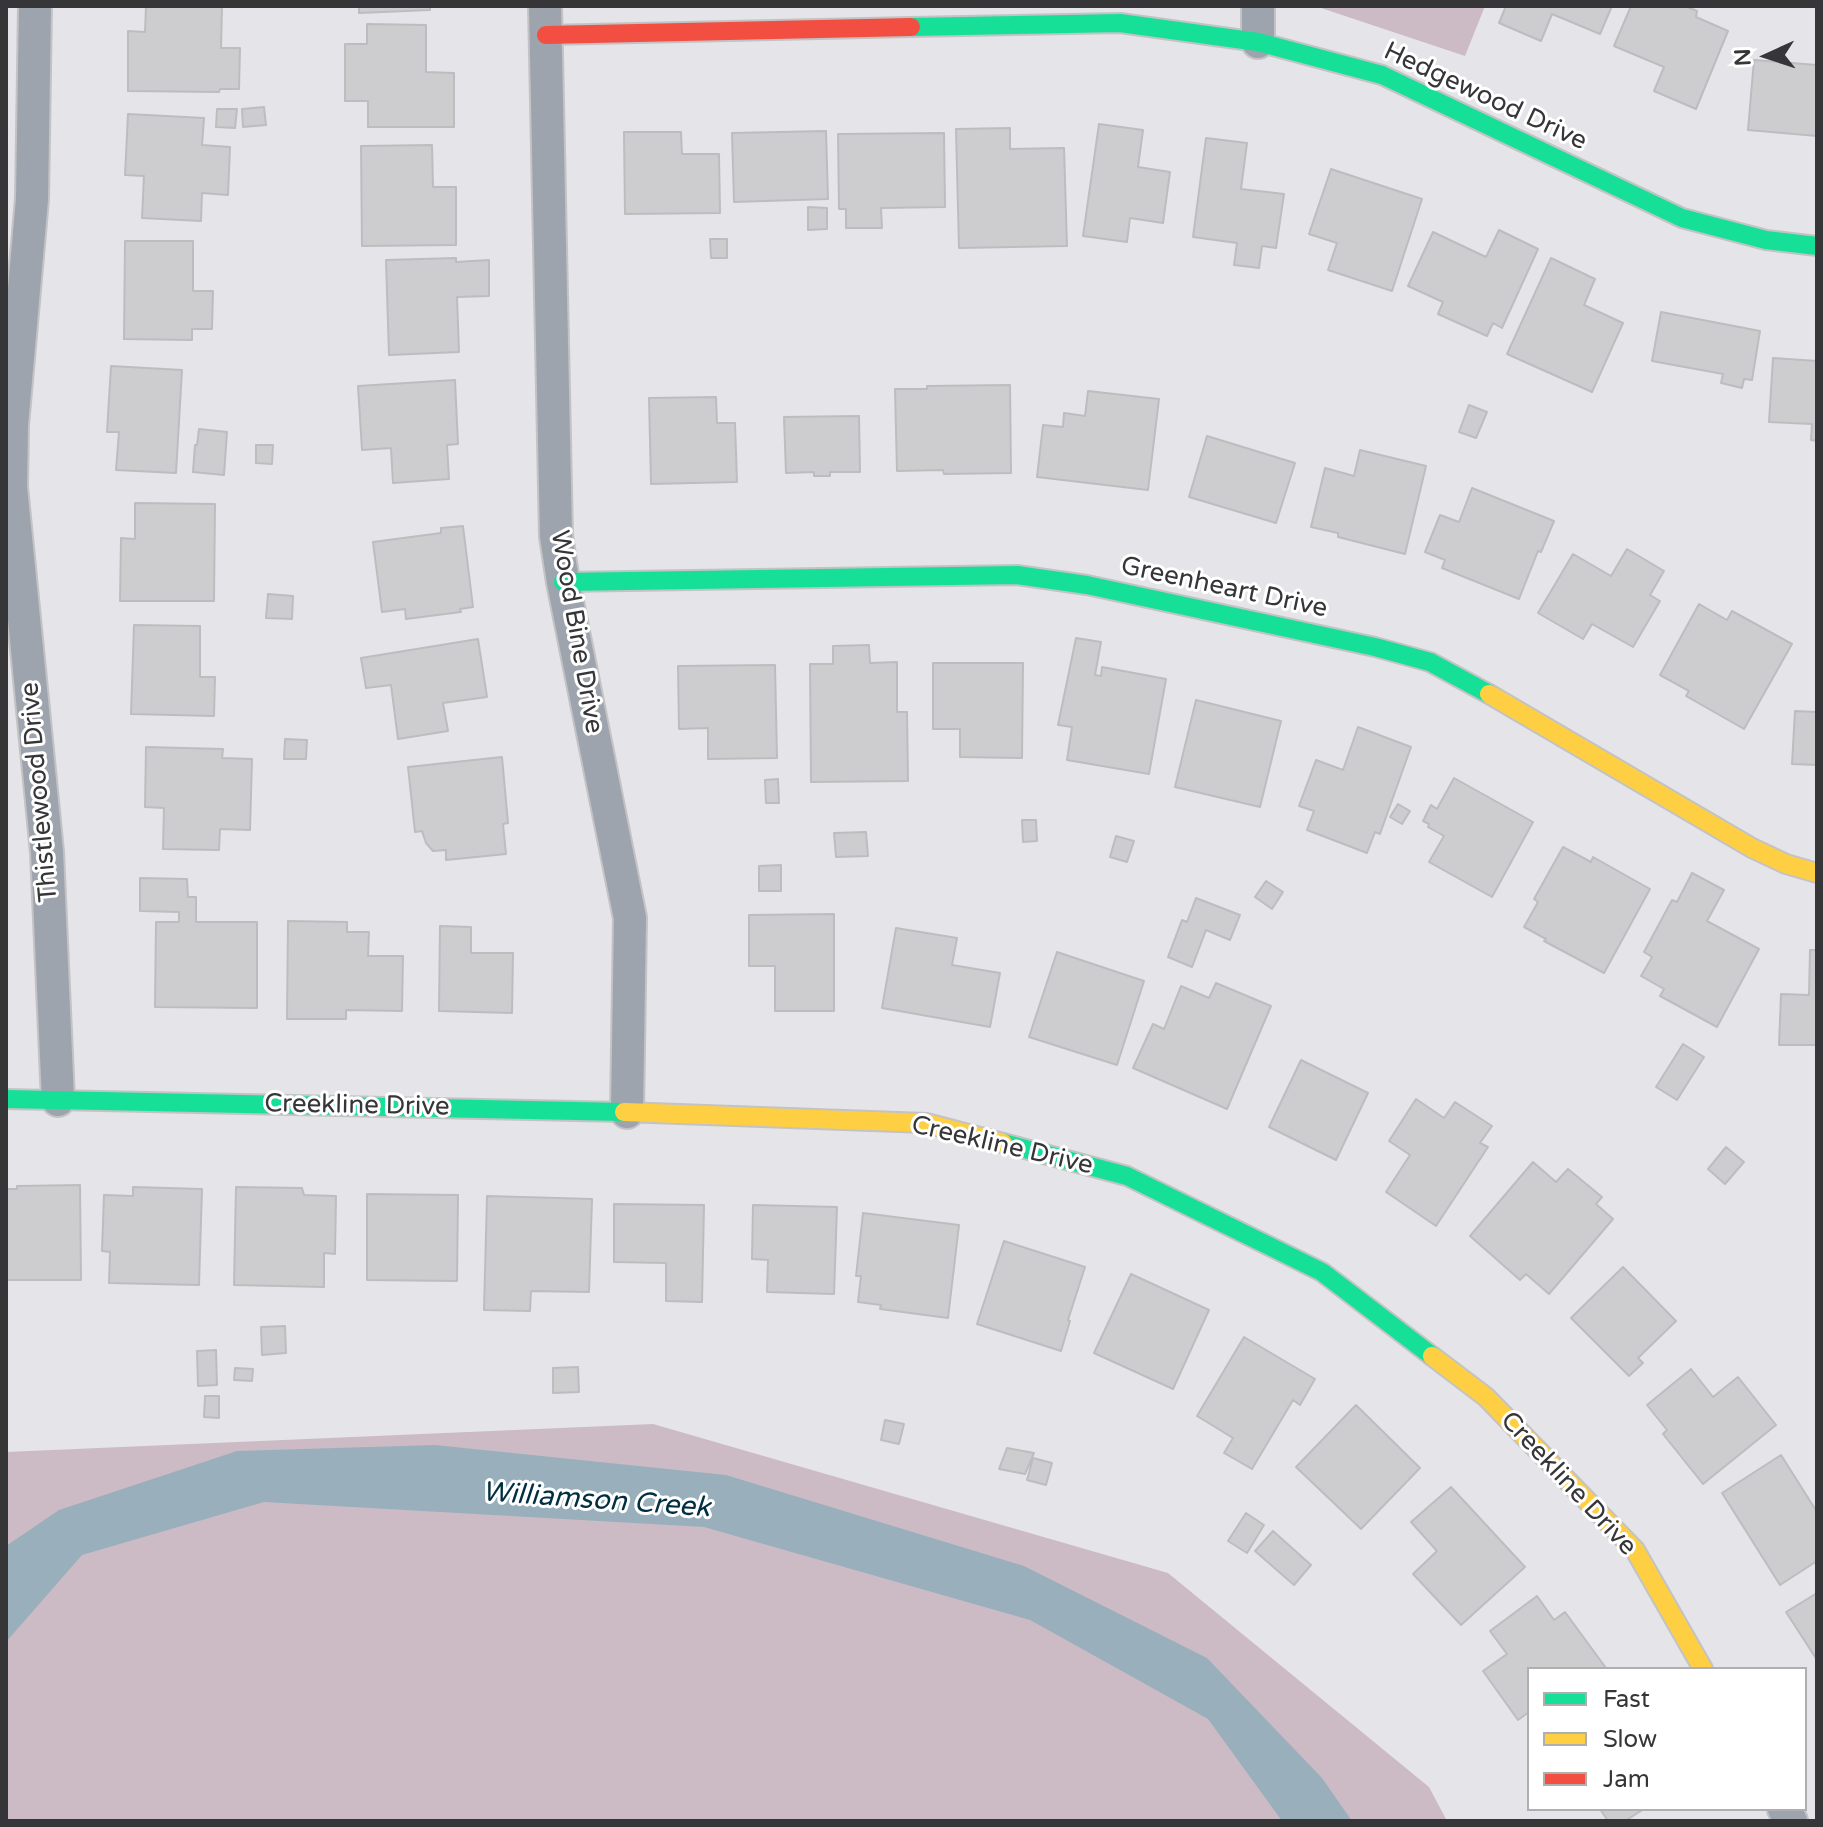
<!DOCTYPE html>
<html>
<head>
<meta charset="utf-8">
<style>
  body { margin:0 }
  #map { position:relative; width:1823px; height:1827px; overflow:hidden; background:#e5e5e9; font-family:"Varela Round",sans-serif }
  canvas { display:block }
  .frame { position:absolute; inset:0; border:8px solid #363639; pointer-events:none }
  .legend { position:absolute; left:1527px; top:1667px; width:280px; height:144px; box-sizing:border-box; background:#fff; border:2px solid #afafb0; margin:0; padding:10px 14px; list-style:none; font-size:24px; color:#363639 }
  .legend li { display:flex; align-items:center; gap:16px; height:40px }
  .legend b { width:40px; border:2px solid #afafb0 }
  .north { position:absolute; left:1727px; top:16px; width:80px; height:80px; -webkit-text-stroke:6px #fff; paint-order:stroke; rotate:267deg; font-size:22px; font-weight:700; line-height:32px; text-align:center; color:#363639 }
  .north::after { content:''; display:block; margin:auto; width:28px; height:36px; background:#363639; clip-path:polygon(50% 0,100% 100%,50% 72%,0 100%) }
</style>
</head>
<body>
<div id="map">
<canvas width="1823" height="1827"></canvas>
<div class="frame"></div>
<ul class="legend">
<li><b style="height:10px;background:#16e098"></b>Fast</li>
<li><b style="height:10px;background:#ffcf43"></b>Slow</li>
<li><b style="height:10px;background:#f24e42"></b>Jam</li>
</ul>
<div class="north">N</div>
</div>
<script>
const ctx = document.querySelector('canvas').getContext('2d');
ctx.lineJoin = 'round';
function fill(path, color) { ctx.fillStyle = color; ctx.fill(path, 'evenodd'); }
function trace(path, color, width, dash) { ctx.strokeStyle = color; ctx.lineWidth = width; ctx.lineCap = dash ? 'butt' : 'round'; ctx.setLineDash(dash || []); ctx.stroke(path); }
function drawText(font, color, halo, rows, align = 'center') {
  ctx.font = font + ' "Varela Round",sans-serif'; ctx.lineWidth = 6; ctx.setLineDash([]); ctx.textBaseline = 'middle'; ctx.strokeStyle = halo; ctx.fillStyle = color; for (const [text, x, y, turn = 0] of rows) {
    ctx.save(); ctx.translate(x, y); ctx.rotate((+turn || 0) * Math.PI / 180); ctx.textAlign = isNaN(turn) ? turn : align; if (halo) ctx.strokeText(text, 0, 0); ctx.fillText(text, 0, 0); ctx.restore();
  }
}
fill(new Path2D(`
  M1315,6H1485L1465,56Z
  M653,1424L1168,1573L1429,1787L1447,1821H6V1452Z`), '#ccbbc5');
fill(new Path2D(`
  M435,1445L726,1475L1024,1566L1207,1658L1322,1778L1352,1821H1282L1208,1719L1030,1620L704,1527L264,1502L82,1555L6,1642V1546L59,1510L237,1451Z`), '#99b0bc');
const building = new Path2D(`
  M146,6H222L221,48H240L239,89H220L219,92L128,91V31L145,32Z
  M359,6H430V10L359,13Z
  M1506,6H1612L1600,34L1552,14L1541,41L1499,23Z
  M1631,6H1685L1697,11L1696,17L1728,31L1696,109L1654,91L1664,67L1614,46Z
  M367,24L426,25V72L454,73V127H368V101H345V44H367Z
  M1754,60L1817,65V136L1748,130Z
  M264,107L266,125L243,127L242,109Z
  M217,109H237L235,128L216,127Z
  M128,114L204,118L202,145L230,147L228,195L202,193L201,221L142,218L144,176L125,175Z
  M1099,124L1143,130L1138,167L1170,172L1163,223L1130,218L1127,242L1083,236Z
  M1010,128V149L1064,148L1067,246L959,248L956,129Z
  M826,131L828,199L734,202L732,133Z
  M624,132H681L682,154H719L720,213L625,214Z
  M944,133L945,207L881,208L882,228H846V209H839L838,134Z
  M1206,138L1247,143L1241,189L1284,194L1276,248L1262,246L1259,268L1234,265L1237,243L1193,237Z
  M432,145L433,187H456V245L362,246L361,146Z
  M1331,169L1422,199L1392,291L1328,270L1337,243L1309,234Z
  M808,207L827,208V229L808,230Z
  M1499,230L1538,249L1502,328L1493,323L1487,336L1438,314L1443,302L1408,286L1433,232L1486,257Z
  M710,239H727V258H711Z
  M125,241H193V291H213L212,329H192V340L124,339Z
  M456,258V262L489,260V296L457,297L459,352L389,355L386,260Z
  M1551,258L1595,279L1584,305L1623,323L1592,392L1507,354Z
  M1661,312L1760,331L1752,380L1744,379L1742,388L1721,383L1723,374L1652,361Z
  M1773,358L1817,361V441L1811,440L1812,424L1769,422Z
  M111,366L182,370L176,473L116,470L119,432H107Z
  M455,380L458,444L447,445L449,479L393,483L391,448L362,450L358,386Z
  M1010,385L1011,473L944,474L943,470L897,471L895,389H927V386Z
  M1088,391L1159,399L1148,490L1037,477L1043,425L1063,427L1064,413L1085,416Z
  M716,397L717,423H735L737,482L651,484L649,398Z
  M1469,405L1487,412L1476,438L1459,432Z
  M859,416L860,472H830V476H814V472L786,473L784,417Z
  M199,429L227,432L224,475L193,472L195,445H197Z
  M1207,436L1295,463L1276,523L1189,497Z
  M256,445H273L272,464L256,463Z
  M1360,450L1426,466L1405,554L1338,537V533L1311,527L1325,468L1354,476Z
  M1472,488L1554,521L1541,552L1538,551L1519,599L1442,568L1445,560L1425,552L1440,515L1459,522Z
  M135,503L215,504L214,601H120L121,538L135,539Z
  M463,526L473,607L460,609L461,612L406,619L405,609L382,612L373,542L441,533V528Z
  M1627,549L1664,571L1650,595L1660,601L1633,647L1592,624L1583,639L1538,613L1573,554L1611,576Z
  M268,594L293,596L292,619L266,618Z
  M1699,604L1727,620L1732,611L1792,644L1744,729L1686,696L1689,691L1660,675Z
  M134,625L200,626V677H215L214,716L131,714Z
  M1076,638L1101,642L1095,675L1101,676L1102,667L1166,679L1149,774L1067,760L1072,727L1058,725Z
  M478,639L487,697L443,703L448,731L398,739L391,685L366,688L361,658Z
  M869,645L870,663L897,662V712H907L908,781L811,782L810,664H833V646Z
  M933,663H1023L1022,758L960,757V729H933Z
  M775,665L777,758L708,759V728L679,729L678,666Z
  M1817,680V765L1792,764L1795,711L1816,712Z
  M1196,700L1281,721L1260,807L1175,787Z
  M1358,727L1411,747L1380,834L1375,832L1367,853L1307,830L1314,811L1299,806L1316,760L1343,770Z
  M285,739L307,740L306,759H284Z
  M146,747L223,749L222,758L252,759L250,830L220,829L219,850L163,849L164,808L145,807Z
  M502,757L508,823L503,824L506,854L446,860V850L433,851L426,843L422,831L415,832L408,767Z
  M1454,778L1533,822L1492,897L1429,862L1444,836L1428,827L1429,824L1423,821L1431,805L1437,809Z
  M778,779L779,803H766L765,780Z
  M1398,804L1410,811L1402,824L1390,817Z
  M1022,820H1036L1037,841L1023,842Z
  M866,832L868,856L836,857L834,833Z
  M1116,836L1134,841L1127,862L1110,857Z
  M1563,847L1591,862L1593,857L1650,889L1604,973L1544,941L1546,939L1524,927L1538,902L1534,899Z
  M781,865V891H759V866Z
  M1692,873L1724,890L1707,921L1759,949L1717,1027L1660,996L1664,989L1641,976L1652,957L1644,952L1672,900L1677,902Z
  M140,878L187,879L188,897H196V922H257V1008L155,1007L156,922H179V912L140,911Z
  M1266,881L1283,892L1272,909L1255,897Z
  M1196,898L1240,915L1230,940L1206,930L1192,967L1168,957L1182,920L1187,922Z
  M834,914V1011H775V966H749V915Z
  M288,921L347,922V932H369L368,956H403L402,1011L346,1010V1019H287Z
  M440,926L471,927V953H513L512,1013L439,1011Z
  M896,928L957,938L952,965L1000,973L990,1027L882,1008Z
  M1810,950H1817V1045H1779L1781,994L1809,995Z
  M1057,952L1144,981L1117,1065L1029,1037Z
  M1216,983L1271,1006L1227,1109L1133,1068L1153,1024L1164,1029L1181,986L1209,998Z
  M1683,1044L1704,1057L1677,1100L1656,1087Z
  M1301,1060L1368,1093L1336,1160L1269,1127Z
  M1416,1099L1444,1118L1455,1102L1492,1126L1480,1143L1488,1147L1436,1226L1386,1192L1410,1155L1389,1141Z
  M1726,1147L1744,1162L1725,1184L1708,1169Z
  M1533,1162L1556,1182L1568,1169L1602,1197L1596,1204L1613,1219L1549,1294L1526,1274L1520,1280L1470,1236Z
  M80,1185L81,1280H6V1189H17V1186Z
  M133,1187L202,1189L199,1285L109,1283L110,1252L102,1251L104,1195L133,1196Z
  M236,1187L302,1188L304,1195L336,1196L335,1254L324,1253V1287L234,1285Z
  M367,1194L458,1195L457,1281L367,1280Z
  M487,1196L592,1199L589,1292L531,1291L530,1311L484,1310Z
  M614,1204L704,1205L702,1302L666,1301V1263L614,1262Z
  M753,1205L837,1207L834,1294L767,1292L768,1260L752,1259Z
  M863,1213L959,1225L948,1318L880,1309L881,1305L858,1302L861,1276H856Z
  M1004,1241L1085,1267L1068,1320L1070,1321L1061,1351L977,1324Z
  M1623,1267L1676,1321L1638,1358L1643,1363L1629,1376L1571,1318Z
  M1131,1274L1209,1310L1173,1389L1094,1353Z
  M285,1326L286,1353L262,1355L261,1327Z
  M1244,1337L1315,1379L1300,1405L1293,1400L1252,1469L1224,1453L1233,1438L1197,1416Z
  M216,1350L217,1385L198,1386L197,1351Z
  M578,1367L579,1392L553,1393V1368Z
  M235,1368L253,1369L252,1381L234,1380Z
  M1691,1369L1713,1397L1738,1377L1776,1425L1703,1484L1663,1434L1667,1430L1647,1405Z
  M205,1396H219V1418L204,1417Z
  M1356,1405L1420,1468L1361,1529L1296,1467Z
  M885,1420L904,1424L899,1444L881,1440Z
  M1007,1448L1034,1453L1025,1474L999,1469Z
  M1781,1455L1817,1512V1561L1780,1585L1722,1493Z
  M1033,1458L1052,1463L1046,1485L1027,1480Z
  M1451,1487L1525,1567L1461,1625L1413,1574L1437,1551L1411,1522Z
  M1246,1513L1264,1525L1247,1553L1228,1541Z
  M1273,1531L1311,1565L1294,1585L1255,1551Z
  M1817,1593V1660L1786,1612Z
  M1537,1596L1554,1620L1565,1612L1606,1668L1529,1669V1712L1518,1720L1483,1671L1507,1654L1490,1631Z
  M1600,1809H1644L1625,1821H1608Z`);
fill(building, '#cdcccf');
trace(building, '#bdbdc0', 2);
const street = new Path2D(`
  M35,6L32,199L12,425L11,487L47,852L58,1100
  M545,6L556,536L563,582L630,918L627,1112
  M1258,6V42
  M1784,1809L1791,1821`);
const fast = new Path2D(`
  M911,27L1120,23L1258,42L1382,75L1682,218L1766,240L1817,246
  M563,582L1017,575L1087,585L1375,647L1430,662L1489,694
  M6,1099L624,1112
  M1003,1143L1127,1176L1322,1272L1432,1356`);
const slow = new Path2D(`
  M1489,694L1752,848L1786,864L1817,873
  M624,1112L926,1123L1003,1143
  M1432,1356L1486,1397L1635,1550L1703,1669`);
const jam = new Path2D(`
  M546,35L911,27`);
trace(street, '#c3c3c5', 36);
trace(fast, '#c3c3c5', 22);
trace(slow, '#c3c3c5', 22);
trace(jam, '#c3c3c5', 22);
trace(street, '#9ea4ad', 32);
trace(fast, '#16e098', 18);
trace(slow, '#ffcf43', 18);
trace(jam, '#f24e42', 18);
drawText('26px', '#363639', '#fff', [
  ["Hedgewood Drive",1485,97,25],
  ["Greenheart Drive",1224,588,12],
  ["Wood Bine Drive",576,632,80],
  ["Thistlewood Drive",40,792,-95],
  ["Creekline Drive",357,1106,1],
  ["Creekline Drive",1002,1146,13],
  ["Creekline Drive",1568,1484,47]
]);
drawText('italic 28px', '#002f41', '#fff', [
  ["Williamson Creek",596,1501,4]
]);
</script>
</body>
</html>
